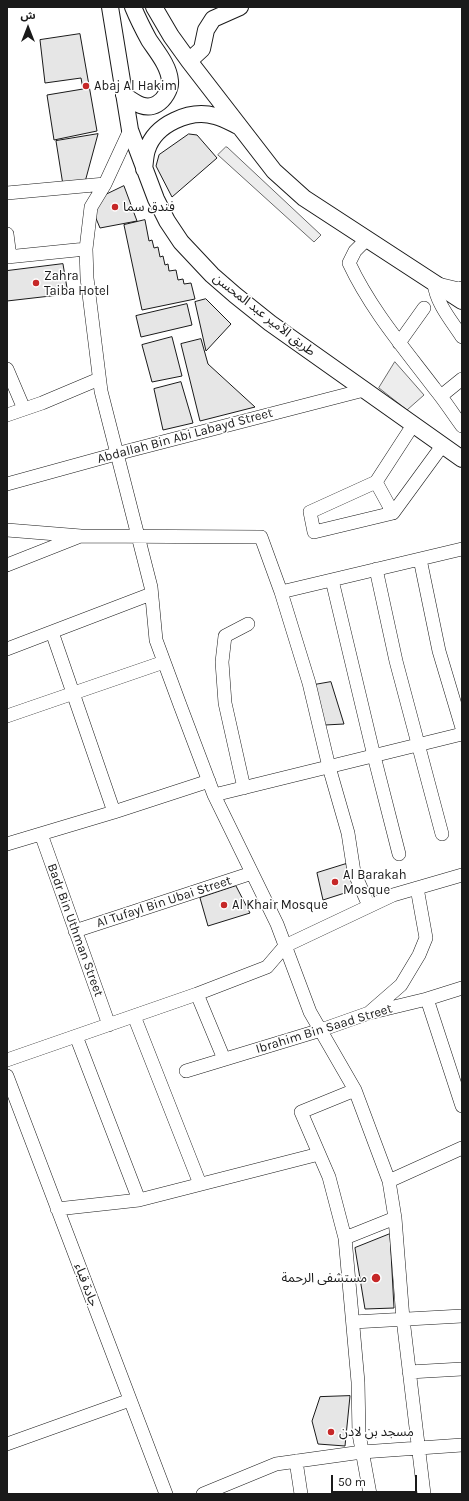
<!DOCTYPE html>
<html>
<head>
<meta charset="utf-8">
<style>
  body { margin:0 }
  #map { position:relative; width:469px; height:1501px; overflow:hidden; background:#fff; font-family:Karla,"Noto Sans Arabic",sans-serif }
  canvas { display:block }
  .frame { position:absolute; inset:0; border:8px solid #1a1a1a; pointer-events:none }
  .north { position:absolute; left:8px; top:8px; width:40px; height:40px; -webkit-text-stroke:3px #fff; paint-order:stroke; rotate:0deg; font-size:11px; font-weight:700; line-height:16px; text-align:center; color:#1a1a1a }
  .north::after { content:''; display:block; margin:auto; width:14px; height:18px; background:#1a1a1a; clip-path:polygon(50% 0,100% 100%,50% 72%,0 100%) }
  .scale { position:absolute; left:331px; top:1475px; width:86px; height:18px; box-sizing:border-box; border:2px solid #1a1a1a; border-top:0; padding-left:5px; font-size:12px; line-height:14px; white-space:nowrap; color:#1a1a1a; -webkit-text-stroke:3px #fff; paint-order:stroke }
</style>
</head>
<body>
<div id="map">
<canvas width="469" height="1501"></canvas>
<div class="frame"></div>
<div class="north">ش</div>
<div class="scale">50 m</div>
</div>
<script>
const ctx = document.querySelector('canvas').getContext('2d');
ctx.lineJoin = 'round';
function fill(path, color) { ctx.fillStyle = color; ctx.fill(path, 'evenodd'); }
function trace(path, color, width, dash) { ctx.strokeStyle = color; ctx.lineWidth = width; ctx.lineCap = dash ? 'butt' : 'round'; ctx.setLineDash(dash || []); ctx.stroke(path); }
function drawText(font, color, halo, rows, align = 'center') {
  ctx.font = font + ' Karla,"Noto Sans Arabic",sans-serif'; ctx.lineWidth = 3; ctx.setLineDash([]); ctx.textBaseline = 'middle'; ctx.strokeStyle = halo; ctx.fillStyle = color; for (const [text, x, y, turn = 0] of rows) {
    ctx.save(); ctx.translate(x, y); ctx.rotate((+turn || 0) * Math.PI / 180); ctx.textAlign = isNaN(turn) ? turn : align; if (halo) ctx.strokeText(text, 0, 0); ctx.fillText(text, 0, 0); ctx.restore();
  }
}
const parking = new Path2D(`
  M226,147H227L321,235L314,242L218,155Z
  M395,362L424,395L407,410L379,388Z`);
fill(parking, '#ededed');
trace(parking, '#6a6a6a', 1);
const building = new Path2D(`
  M80,34L97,131L54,140L47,95L83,89L81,78L45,83L40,40Z
  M98,134L85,182L63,185L56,141Z
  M189,134L197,135L217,158L172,197L156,166L159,155Z
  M124,186L137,221L100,228L95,216L99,198Z
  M145,220L149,241L152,240L154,248L158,247L160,257L163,256L165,265L168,264L169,271L176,270L178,280L183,279L184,284L191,283L195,299L142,310L124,225Z
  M63,264L68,294L7,301V271Z
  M206,299L231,324L206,351L195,302Z
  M187,304L192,325L141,337L136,316Z
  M172,337L182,376L152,382L142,345Z
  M201,339L208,364L255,407L200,421L181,344Z
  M181,382L193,423L163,430L154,389Z
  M331,682L344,724L325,725L314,685Z
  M346,864L354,890L323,900L317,873Z
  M236,886L250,913L208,926L200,898Z
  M390,1234L394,1308L365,1309L355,1248Z
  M350,1396L345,1446L318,1444L312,1421L320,1397Z`);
fill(building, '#e6e6e6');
trace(building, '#1a1a1a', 1);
const minor = new Path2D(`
  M130,130L105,184L91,207L86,249L87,278L101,391L151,587L156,640L180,705L214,795L277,924L310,1012L355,1090L389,1181L395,1218L403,1319L424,1494
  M7,193L105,184
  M7,234L10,257
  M367,239L355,251L349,263C371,310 404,348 435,389C445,401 453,414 462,426
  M7,257L86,249
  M462,288L459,289L434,283C436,303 451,320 462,337
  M399,343L424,308
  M7,369L24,409
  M441,396L462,379
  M7,415L42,403L99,379
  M413,425L376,482L310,512L314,532L393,513L442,446
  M376,482L393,513
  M7,484L116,454L364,390
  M7,530L81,536L261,537L281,592L309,683L329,767L348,833L354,872L369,906
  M420,559L439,651L462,728
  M7,565L78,537
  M376,569L396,661L442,834
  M332,580L374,756L399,854
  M281,592L462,549
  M52,632L114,812
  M7,649L151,594
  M7,716L164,662
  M244,788L225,703L222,662L225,636L248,624
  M214,795L462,734
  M41,834L109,1025
  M7,844L114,812L209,781
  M75,931L252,873
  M197,994L224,1059
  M427,999L462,1106
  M370,1012L401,985L419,955L426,938L417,888
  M134,1016L200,1184
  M76,1036L139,1200
  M7,1060L197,994L267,967L285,946L393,895L462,875
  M186,1071L321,1030L369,1013L427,999L462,988
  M7,1076L166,1494
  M355,1090L301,1112L329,1177L345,1238L358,1382L359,1434L370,1494
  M389,1181L462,1148
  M57,1209L139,1200L319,1154
  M345,1238L395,1218
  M353,1322L462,1316
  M409,1372L462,1369
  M7,1444L130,1400
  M296,1461L301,1494
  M203,1494L276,1464L362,1452L462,1445`);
const major = new Path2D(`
  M110,7L130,130L156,199L167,221L181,242L212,275L235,295L270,323L462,459
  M154,7L171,36L189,61L274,171L304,198L462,301
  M189,61L202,49L206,30L213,19L240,7
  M124,95C134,102 145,111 157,104C164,100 171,89 170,81C169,66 157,52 149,40C143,29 138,19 133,7
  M144,169C145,163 145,156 147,150C155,124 190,109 215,116C223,118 230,122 238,126`);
trace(minor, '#1a1a1a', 14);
trace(major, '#1a1a1a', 18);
trace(minor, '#fff', 13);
trace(major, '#fff', 16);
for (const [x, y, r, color] of [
  [86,86,4,"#c62828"],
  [115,207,4,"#c62828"],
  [36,283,4,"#c62828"],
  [335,882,4,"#c62828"],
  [224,905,4,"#c62828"],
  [376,1278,5,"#c62828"],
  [331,1432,4,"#c62828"]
]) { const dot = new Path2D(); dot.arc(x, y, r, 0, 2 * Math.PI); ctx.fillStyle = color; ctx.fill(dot); trace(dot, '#fff', 1.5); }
drawText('13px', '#1a1a1a', '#fff', [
  ["Abaj Al Hakim",94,86],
  ["فندق سما",123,207],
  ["Zahra",44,276],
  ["Taiba Hotel",44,291],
  ["Al Barakah",343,875],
  ["Mosque",343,890],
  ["Al Khair Mosque",232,905],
  ["مستشفى الرحمة",367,1278,"right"],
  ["مسجد بن لادن",339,1432]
], 'left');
drawText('13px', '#1a1a1a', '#fff', [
  ["طريق الأمير عبد المحسن",264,315,38],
  ["Abdallah Bin Abi Labayd Street",185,436,-15],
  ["Al Tufayl Bin Ubai Street",164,902,-18],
  ["Badr Bin Uthman Street",75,930,70],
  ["Ibrahim Bin Saad Street",324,1029,-17],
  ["جادة قباء",86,1285,69]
]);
</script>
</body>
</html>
